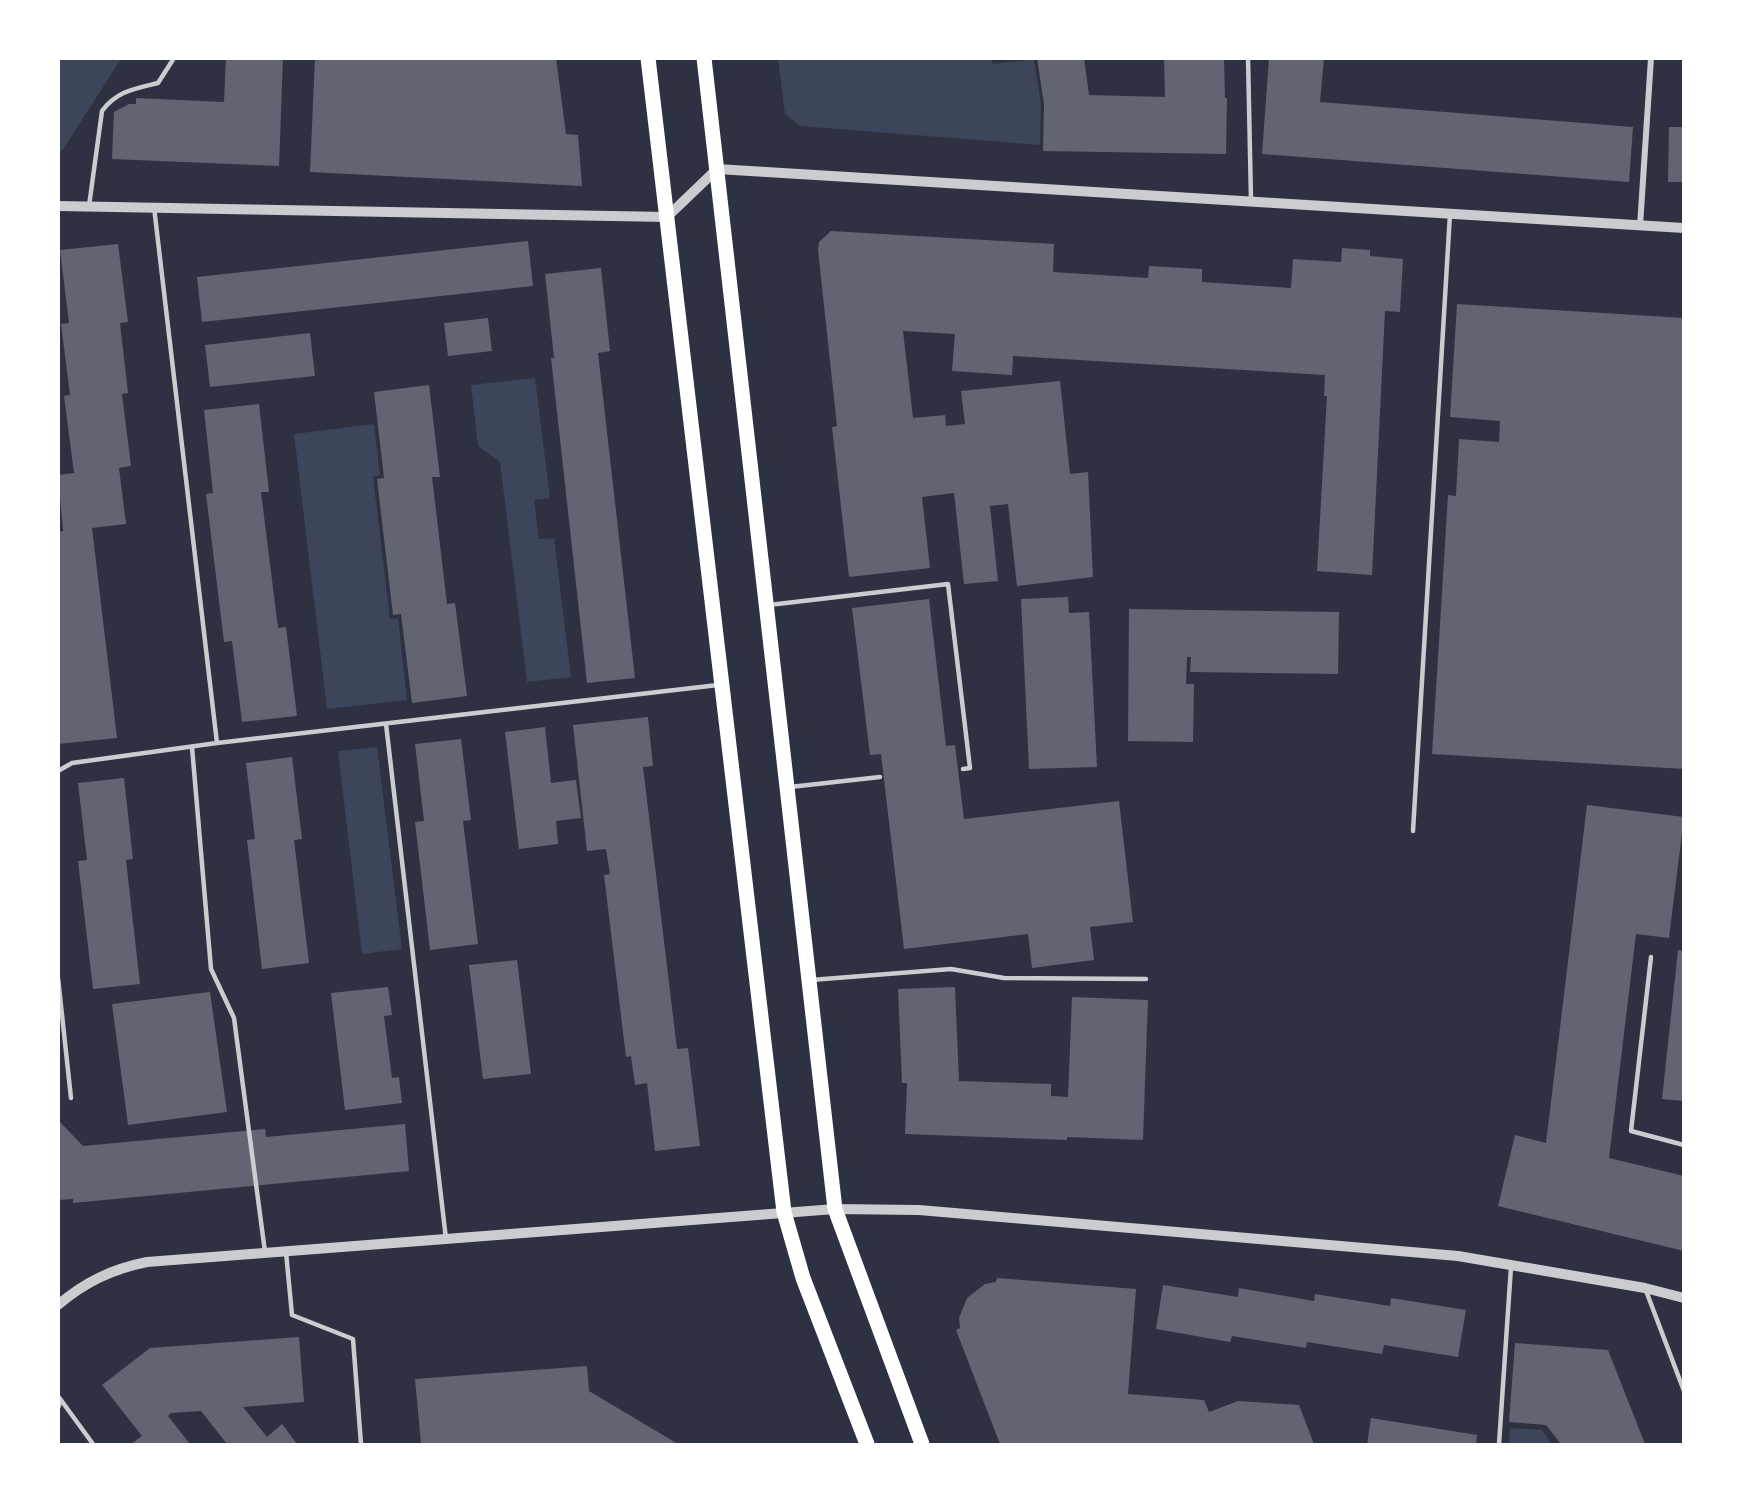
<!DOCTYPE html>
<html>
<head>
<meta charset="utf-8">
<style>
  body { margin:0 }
  #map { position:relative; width:1742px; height:1503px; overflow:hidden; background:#2d3142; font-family:Poppins,sans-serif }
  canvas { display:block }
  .frame { position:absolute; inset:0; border:60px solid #fff; pointer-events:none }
</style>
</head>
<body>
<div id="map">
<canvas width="1742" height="1503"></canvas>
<div class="frame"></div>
</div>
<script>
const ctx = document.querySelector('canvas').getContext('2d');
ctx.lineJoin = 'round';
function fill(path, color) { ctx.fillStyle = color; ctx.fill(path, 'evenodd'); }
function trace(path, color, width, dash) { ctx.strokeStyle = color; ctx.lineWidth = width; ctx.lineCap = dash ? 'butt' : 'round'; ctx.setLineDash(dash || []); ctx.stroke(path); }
fill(new Path2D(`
  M991,58L993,64L1034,59L1041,104L1040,145L800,126L785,114L778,59Z
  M58,59H121L62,151H58Z
  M535,378L550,498L534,500L539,539L554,538L571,677L527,682L500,462L478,446L471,385Z
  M374,424L380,475L373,476L390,619L398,618L407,700L327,709L294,434Z
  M377,747L402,949L362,954L338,751Z
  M1510,1428L1542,1430L1552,1444H1509Z`), '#3c4559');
fill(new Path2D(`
  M226,58H283L279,166L112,159L114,112L129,104H136V98L224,102Z
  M315,58H556L566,134L578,135L582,186L310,172Z
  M1037,58H1084L1089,95L1165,97L1164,58H1224L1225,98H1227L1226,154L1043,151L1044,104Z
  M1269,58H1324L1320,102L1633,127L1629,182L1262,154Z
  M1669,127H1684V182H1668Z
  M831,231L1054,244L1053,272L1148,278L1149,266L1202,269V282L1291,288L1293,259L1341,262L1342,248L1370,250V256L1403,259L1400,312L1385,311L1372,575L1317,571L1327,396H1324L1325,375L1013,356L1012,375L952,371L955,334L903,331L913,418L945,415L946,426L965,424L961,391L1060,381L1070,474L1088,472L1093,577L1017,586L1008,504L990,506L998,581L964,584L954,493L922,497L930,568L849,577L832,427L837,426L818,250L819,242Z
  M528,241L533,286L202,322L197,277Z
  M118,244L128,322L120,323L128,393L122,394L131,466L119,468L126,524L92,528L117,738L58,744V532L63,531L58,475L74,473L64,396L70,395L61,324L69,323L60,250Z
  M601,268L610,351L598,353L635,678L587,683L551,358H554L545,274Z
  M1457,304L1684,318V769L1432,754L1448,495L1456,496L1459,439L1499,442L1500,421L1450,417Z
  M488,318L492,351L448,356L444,323Z
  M310,333L315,376L210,387L205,345Z
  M429,385L440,477H432L447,604L455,603L467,696L412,703L401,614L393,615L377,479L384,478L374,392Z
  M259,404L269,492H261L278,628L286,627L297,716L242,722L232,641L224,642L206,494L213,493L204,410Z
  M1068,597L1069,613L1089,612L1097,767L1029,769L1021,599Z
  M929,599L946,746L955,745L964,819L1119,801L1133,922L1090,927L1094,960L1032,968L1028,934L904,949L881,754L870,755L852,608Z
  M1129,609L1339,612L1338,674L1190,672L1191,657H1187L1186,684H1194L1193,742L1128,741Z
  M648,717L653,766L643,767L677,1049L688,1048L700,1146L655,1151L647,1083L635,1085L631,1056L626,1057L604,875L610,874L606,849L587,851L573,725Z
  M545,727L551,783L576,780L581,818L556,821L558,844L519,849L505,732Z
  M461,739L471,820L463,821L478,944L430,950L415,822L424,821L415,744Z
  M292,757L302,839L294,840L309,963L262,969L247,840L255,839L246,763Z
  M124,778L133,859L126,860L140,984L93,989L78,861L87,860L78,783Z
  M1587,805L1684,817L1669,938L1636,934L1609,1158L1684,1176V1251L1498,1206L1515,1135L1546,1143Z
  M1678,950L1684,951V1101L1662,1099Z
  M517,960L531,1074L483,1079L469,965Z
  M388,987L392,1015L384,1016L392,1078L399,1077L402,1103L345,1110L331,993Z
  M955,987L959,1081L1051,1084V1096L1068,1097L1072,997L1148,1000L1143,1140L1067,1137V1140L905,1134L907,1083H902L898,989Z
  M210,992L227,1112L128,1125L112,1004Z
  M58,1120L83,1146L265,1129L266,1137L405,1124L409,1171L73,1203V1199L58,1200Z
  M997,1278L1136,1289L1128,1394L1204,1400L1209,1412L1238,1401L1299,1405L1314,1444H1000L956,1330L960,1328L959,1318L967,1298L985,1284L996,1282Z
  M1163,1285L1238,1297L1239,1288L1314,1301L1315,1294L1390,1306L1391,1298L1466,1310L1458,1357L1384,1345L1382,1354L1307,1342L1306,1348L1232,1336L1230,1342L1156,1329Z
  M299,1337L304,1402L243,1407L267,1437L282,1424L297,1444H227L201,1411L171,1413L168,1416L190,1444H131L142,1436L102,1385L150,1348Z
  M1515,1343L1608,1350L1645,1444H1561L1546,1425L1509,1422Z
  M587,1366L589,1391L678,1444H421L415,1379Z
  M1371,1418L1477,1435L1476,1444H1367Z`), '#626471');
trace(new Path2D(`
  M1248,58L1251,200
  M89,206L102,111C117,91 134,89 158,83L174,58
  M154,207L217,743L718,685
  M769,605L948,584L970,768L963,769
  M386,724L446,1239
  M192,747L211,969L234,1018L265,1252
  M58,771L72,763L217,743
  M790,787L880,777
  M1413,831L1450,214
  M1651,957L1631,1131L1684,1145
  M58,978L71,1098
  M811,980L951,969L1004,978L1146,979
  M286,1252L292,1315L353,1339L361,1444
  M1645,1288L1684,1391
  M58,1396L93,1444
  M58,1408L61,1400
  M1499,1444L1511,1267`), '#caccd0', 4.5);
trace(new Path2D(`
  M1640,226L1651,58`), '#caccd0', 6);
trace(new Path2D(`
  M58,206L667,217L717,169L1684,228
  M58,1305C85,1282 112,1269 147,1262L835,1209L919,1210L1458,1256L1645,1288L1684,1298`), '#caccd0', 10);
trace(new Path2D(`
  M648,58L784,1212L803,1278L867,1444
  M704,58L835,1209L922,1444`), '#fff', 15);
</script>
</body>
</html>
